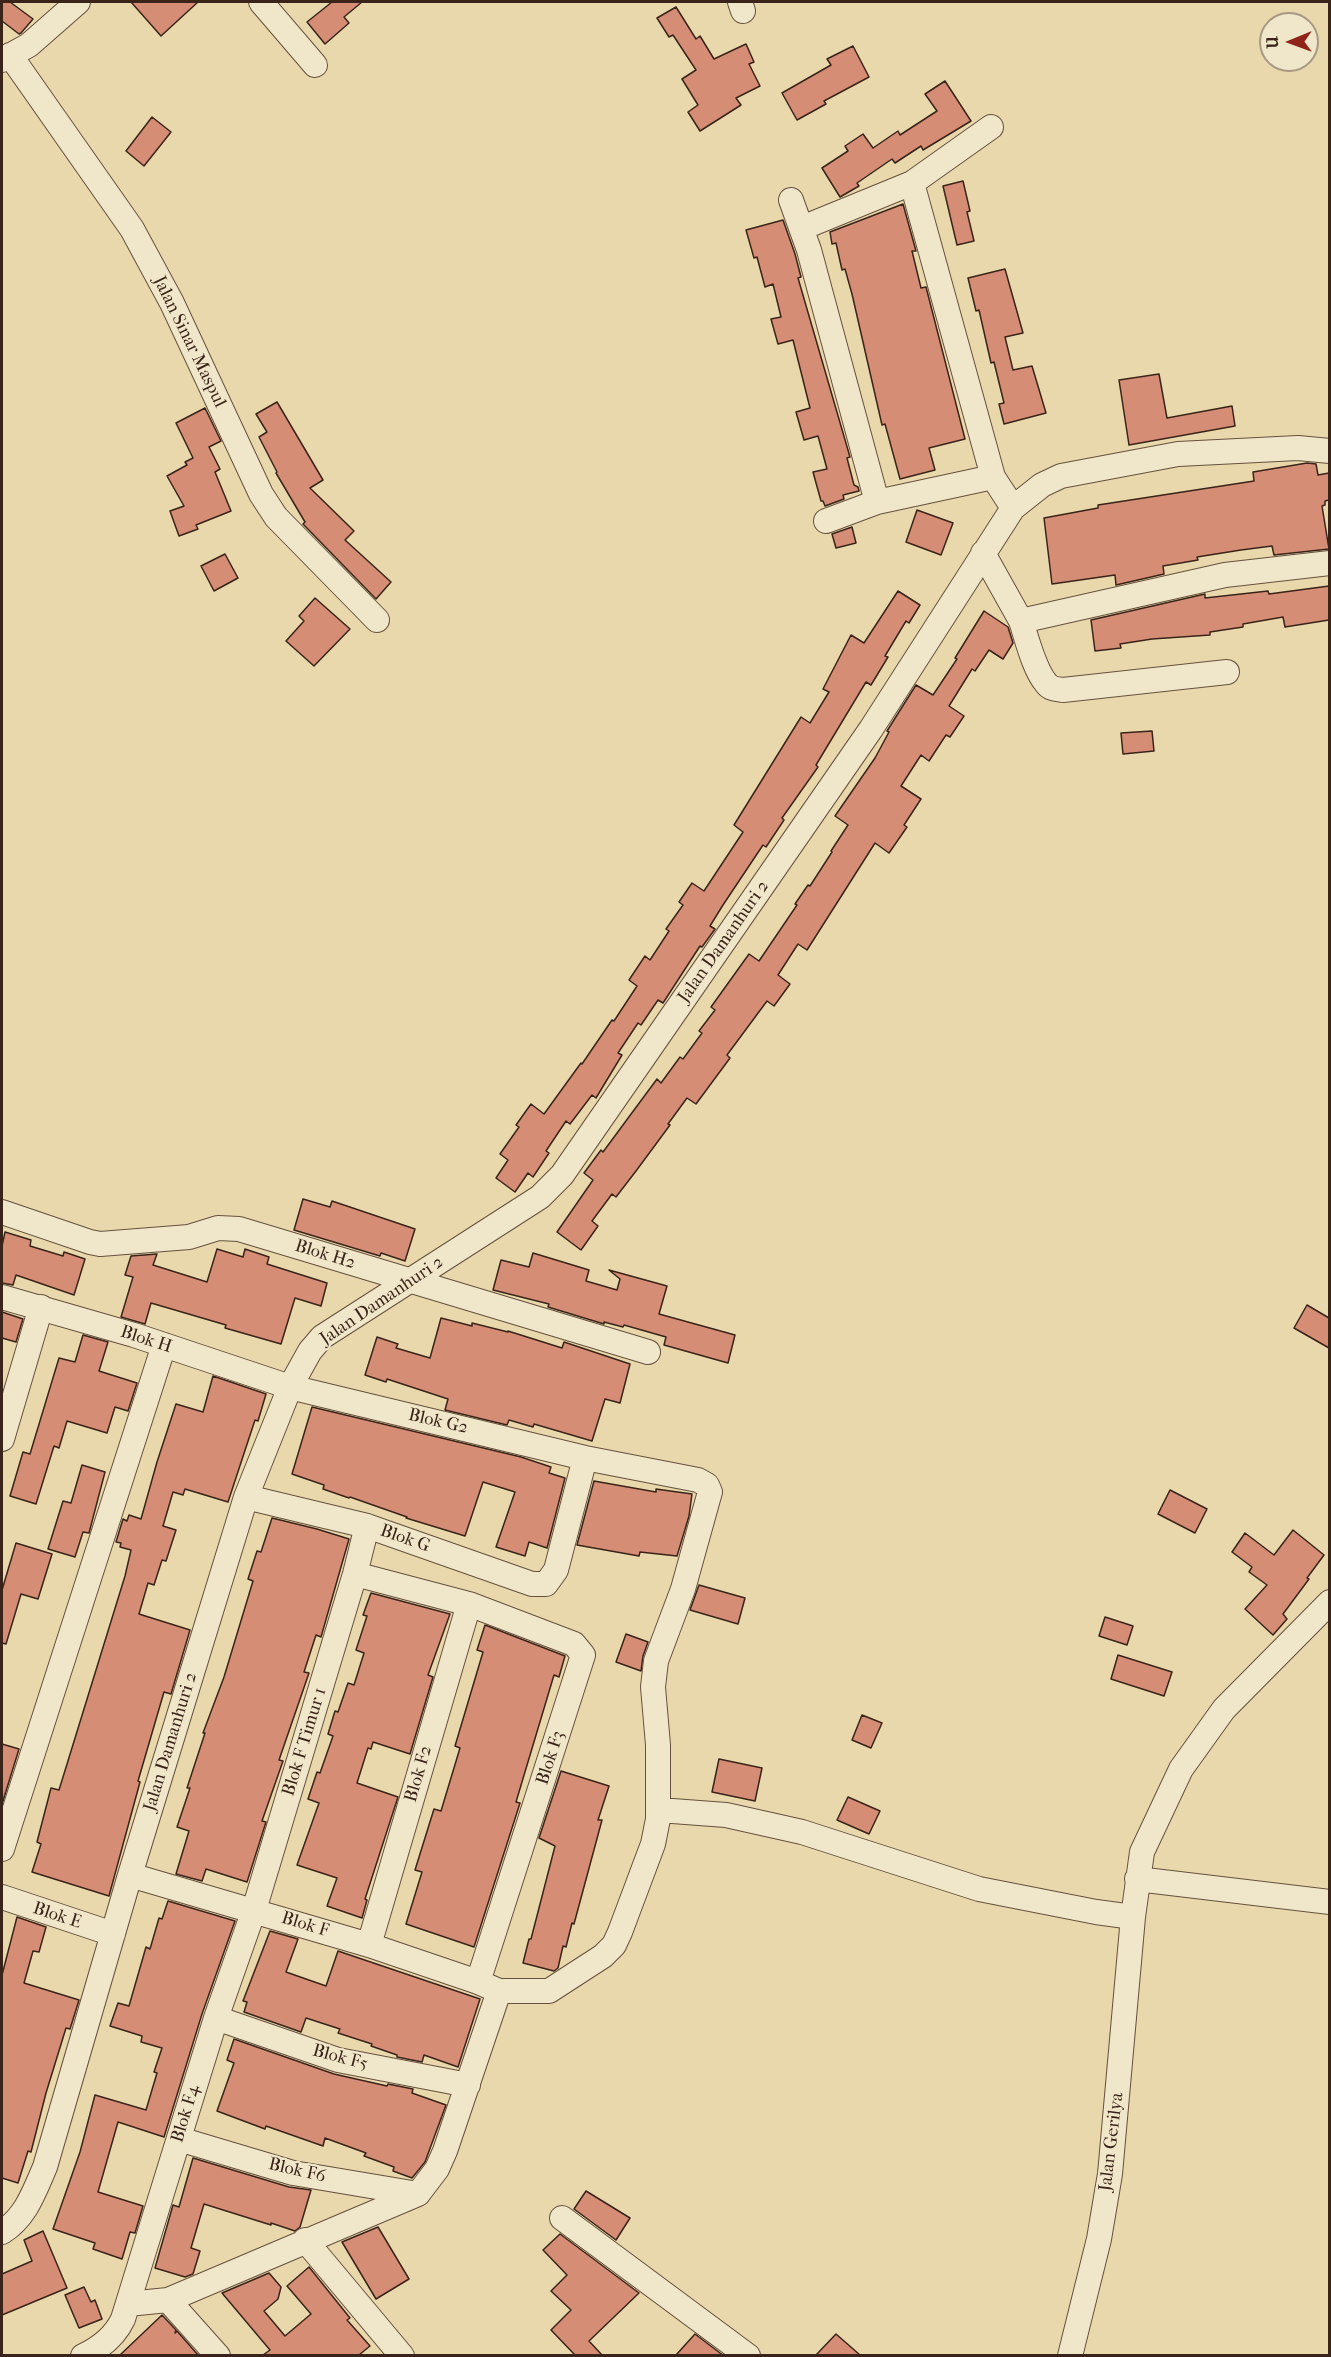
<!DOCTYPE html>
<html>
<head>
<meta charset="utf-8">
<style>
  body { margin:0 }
  #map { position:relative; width:1331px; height:2357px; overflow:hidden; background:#e8d8ac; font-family:"IM FELL French Canon",serif }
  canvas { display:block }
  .frame { position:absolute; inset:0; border:3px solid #3a2419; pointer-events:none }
  .north { position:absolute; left:1259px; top:12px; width:60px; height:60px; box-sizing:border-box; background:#f0e6c9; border:2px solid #a79883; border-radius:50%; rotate:269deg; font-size:16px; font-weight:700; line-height:24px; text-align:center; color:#3a2419 }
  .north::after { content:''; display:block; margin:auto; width:21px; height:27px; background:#8f2418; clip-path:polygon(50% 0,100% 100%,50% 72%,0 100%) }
</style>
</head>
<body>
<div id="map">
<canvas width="1331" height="2357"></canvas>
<div class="frame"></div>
<div class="north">U</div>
</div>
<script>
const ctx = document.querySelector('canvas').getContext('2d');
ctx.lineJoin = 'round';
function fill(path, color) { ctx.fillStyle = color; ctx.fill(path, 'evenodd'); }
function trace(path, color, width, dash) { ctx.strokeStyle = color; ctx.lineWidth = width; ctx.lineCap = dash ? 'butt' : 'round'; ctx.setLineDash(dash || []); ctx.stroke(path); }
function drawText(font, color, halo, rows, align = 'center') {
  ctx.font = font + ' "IM FELL French Canon",serif'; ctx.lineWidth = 4.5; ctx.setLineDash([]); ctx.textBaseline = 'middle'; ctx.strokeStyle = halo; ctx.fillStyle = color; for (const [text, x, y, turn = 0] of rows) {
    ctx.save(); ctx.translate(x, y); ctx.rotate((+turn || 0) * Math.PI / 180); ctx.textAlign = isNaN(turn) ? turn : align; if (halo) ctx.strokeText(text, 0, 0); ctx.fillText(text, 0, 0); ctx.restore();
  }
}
const building = new Path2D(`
  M2,2H10L33,19L21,33L19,34L2,21Z
  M131,2H198L161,36Z
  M332,2H362L344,17L349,23L325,44L307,22Z
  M676,7L696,39L700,36L714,59L746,44L754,62L749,64L760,86L736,98L741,105L700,131L688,112L698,105L682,79L696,70L673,35L669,37L657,18Z
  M853,46L869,77L824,101L826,104L797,120L782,93L831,65L827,59Z
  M945,81L971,121L923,150L921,146L895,163L892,159L857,183L859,186L840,197L822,168L848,151L845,146L863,134L873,148L898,131L900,135L937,111L925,94Z
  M152,117L171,132L144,166L126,151Z
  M963,181L970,211L967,212L974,241L957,245L943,186Z
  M903,204L916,251H912L921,288L926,287L965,439L929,448L935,470L900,479L885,424L882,425L852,294L845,269L842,270L836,243L832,244L830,232Z
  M783,220L795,254L801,277L798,278L850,457L847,458L854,485L858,487L859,491L843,495L844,499L825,506L823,501H821L813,472L827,469L818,436L804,440L796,412L810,408L793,340L778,344L771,319L781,317L773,284L765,287L757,257L754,258L746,230Z
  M1005,269L1023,333L1005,337L1013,370L1032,366L1046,413L1004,424L999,404L1004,403L994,362L991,363L979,310L976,311L968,278Z
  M1159,374L1167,418L1232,406L1235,426L1129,445L1119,380Z
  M277,402L323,480L310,488L354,531L345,540L391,582L376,599L303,524L305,522L276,473L277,472L259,437L267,432L256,414Z
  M205,408L221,441L209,447L220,469L215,472L231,511L196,525L198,529L179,536L170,511L184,506L167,476L187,465L185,462L193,458L176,423Z
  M1307,463L1316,464L1318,475L1329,473V500L1325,501V505L1322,506L1329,549L1274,555L1272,546L1241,550L1197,557L1198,560L1163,566L1164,574L1116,585L1115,575L1052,584L1044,518L1098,508V505L1254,481L1253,472Z
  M917,510L953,523L941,555L906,542Z
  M852,527L856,543L836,548L832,534Z
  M225,554L238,578L214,591L201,566Z
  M1329,586V620L1285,627L1283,617L1243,624V627L1210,632V635L1152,639L1120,644L1121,648L1095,651L1091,620L1205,594V598L1268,591L1269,594Z
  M898,591L920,605L909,623L906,621L885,656L888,657L871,685L866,682L816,765L818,767L782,818L784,820L766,847L763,845L723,905L710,926L715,929L702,947L700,946L663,1003L658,1000L641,1025L638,1023L618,1053L622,1055L596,1098L592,1095L570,1124L566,1121L546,1151L549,1153L533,1177L528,1173L515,1192L496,1178L508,1160L500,1154L519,1127L516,1125L531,1104L544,1114L581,1063L582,1064L612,1020L614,1021L637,986L629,980L645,956L650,960L669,931L666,929L683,905L679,902L692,883L704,891L743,832L734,825L801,717L810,723L829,692L823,689L851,635L864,643Z
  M315,598L350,629L314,666L286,641L304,621L299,616Z
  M984,611L1008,627L1013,643L1003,659L989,650L975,671L972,669L949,706L964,716L950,737L946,735L929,761L921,755L901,786L921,799L904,825L907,827L889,853L875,843L807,950L798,944L778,975L790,984L774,1006L767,1001L727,1055L730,1058L696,1104L687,1098L668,1124L670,1125L636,1171L616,1197L612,1194L592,1221L598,1226L581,1250L557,1232L593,1180L584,1173L601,1150L603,1152L657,1079L661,1083L680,1057L683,1059L702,1033L699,1031L715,1010L711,1007L749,954L759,961L797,905L795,904L808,885L810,886L832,852L831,851L848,825L835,816L875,758L889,732L887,731L904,704L916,685L933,695L957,659L955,658Z
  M1152,731L1154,751L1123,754L1121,733Z
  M303,1199L330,1207L332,1201L415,1229L405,1261L381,1253L380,1256L294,1230Z
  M5,1232L31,1240L30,1246L63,1256L64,1252L85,1259L74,1295L16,1275L13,1285L2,1283V1246Z
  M217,1249L243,1257L245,1249L269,1257L267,1264L327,1283L321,1306L295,1298L281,1344L225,1328L226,1325L151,1303L145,1324L121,1317L133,1277L125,1275L131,1256L157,1254L153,1265L207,1282Z
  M533,1253L589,1270L586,1281L617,1290L620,1279L609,1270L667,1286L659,1314L735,1335L728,1363L664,1345L666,1337L624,1325L623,1327L604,1322V1324L548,1307L549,1304L493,1290L501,1260L529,1267Z
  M1307,1305L1329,1318V1348L1294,1328Z
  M2,1312L23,1319L16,1342L2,1338Z
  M441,1318L472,1326V1323L508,1332V1331L562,1348L564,1342L630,1364L620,1403L605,1399L592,1441L534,1424L533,1427L509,1420L507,1425L445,1410L448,1399L387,1379L386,1382L365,1375L377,1337L398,1344L396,1348L430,1358Z
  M83,1335L108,1342L99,1371L137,1383L128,1411L115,1407L107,1433L67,1421L59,1448L54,1446L36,1504L10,1496L23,1452L30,1454L59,1358L75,1362Z
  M213,1376L266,1394L258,1421L255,1420L228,1502L185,1489L183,1495L173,1492L163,1526L176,1530L166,1561L162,1560L154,1585L148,1583L139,1614L190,1630L171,1694L164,1692L138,1781L140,1782L109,1896L32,1872L41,1844L37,1842L51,1788L59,1790L125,1576L131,1550L120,1547L121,1543L116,1542L123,1519L127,1521L129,1515L141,1519L157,1462L176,1404L203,1412Z
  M312,1407L521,1457L551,1467L549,1473L565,1478L547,1548L529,1542L525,1556L496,1547L515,1492L483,1482L465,1536L406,1518L407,1517L350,1497L349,1498L323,1489L324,1485L292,1474Z
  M82,1465L105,1472L89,1533L83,1532L75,1557L48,1549L63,1501L71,1503Z
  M594,1481L656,1492V1489L692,1494L689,1516L677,1556L640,1552L639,1556L577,1545Z
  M1170,1490L1207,1509L1195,1533L1158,1514Z
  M272,1518L317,1529L349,1539L321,1637L316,1635L304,1672L309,1673L279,1760L283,1761L262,1821L266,1822L247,1882L206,1869L202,1881L176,1874L189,1831L177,1827L190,1788H187L205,1733H203L224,1677L253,1581L248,1579L257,1551L261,1552Z
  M1293,1530L1324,1555L1307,1578L1309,1579L1283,1614L1287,1619L1273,1635L1245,1609L1267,1585L1249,1572L1252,1567L1232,1552L1245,1533L1274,1555Z
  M16,1543L52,1554L38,1599L21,1594L6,1644L2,1643V1590Z
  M699,1585L745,1598L738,1624L690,1610Z
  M371,1593L450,1614L428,1675L433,1677L410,1754L373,1742L371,1749L368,1748L357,1783L398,1797L365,1899L367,1900L362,1918L327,1906L337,1878L297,1865L319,1803L308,1799L317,1772L320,1773L333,1736L328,1734L335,1711L338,1712L348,1683L354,1685L364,1653L356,1650L367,1616L363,1615Z
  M1105,1617L1133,1626L1127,1645L1099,1636Z
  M485,1625L565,1656L559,1677L554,1675L516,1802L520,1803L474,1947L406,1924L422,1872L415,1870L434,1809L441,1811L460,1748L455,1746L483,1652L477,1650Z
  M626,1634L648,1642L643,1656L641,1671L616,1662Z
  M1118,1655L1172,1672L1164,1696L1111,1679Z
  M862,1715L882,1723L871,1748L852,1740Z
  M2,1744L19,1749L2,1804Z
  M719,1759L762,1768L755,1801L712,1792Z
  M561,1771L609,1786L598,1820H602L574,1924L572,1923L566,1947L563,1946L558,1968L554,1971L523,1963L529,1939H531L555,1846L539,1838Z
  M848,1797L880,1811L869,1834L837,1820Z
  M168,1901L235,1921L202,2014L164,2137L118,2122L98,2192L143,2206L135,2233L130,2232L122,2259L93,2249L95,2243L53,2229L80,2152L95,2095L146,2110L157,2073L154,2072L162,2048L141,2042L142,2036L110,2026L118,2003L129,2006L146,1947L150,1949L159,1918L162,1919Z
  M17,1917L46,1927L39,1952L33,1951L24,1983L79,2000L70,2029L66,2028L46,2093L31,2152L28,2151L18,2183L2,2178V1975Z
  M270,1931L298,1939L286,1972L326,1986L338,1951L480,1999L458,2067L424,2055L422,2062L397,2057V2055L371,2046L372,2044L338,2033L340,2029L306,2018L301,2032L244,2012L247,2002L243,2001Z
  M234,2039L334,2074L387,2086L388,2084L413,2089L412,2093L446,2105L425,2162L412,2178L393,2171L394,2167L364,2156L366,2153L325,2138L323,2146L266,2126L265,2129L217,2111L234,2063L227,2060Z
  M193,2158L289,2187L311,2190L300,2227L295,2231L271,2223V2225L204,2204L191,2248L200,2251L193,2274L185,2277L155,2268L173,2205L179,2207Z
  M586,2191L630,2218L616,2240L574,2209Z
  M378,2227L409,2279L376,2299L342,2242Z
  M43,2231L67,2288L2,2315V2274L32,2261L24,2240Z
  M560,2234L639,2293L589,2341L602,2355H575L551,2330L571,2310L551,2291L567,2275L543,2250Z
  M309,2267L350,2318L347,2320L370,2346L359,2355H263L270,2350L222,2293L269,2273L281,2287L278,2299L264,2311L285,2336L311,2314L287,2286Z
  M84,2287L91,2302L95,2300L102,2319L79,2328L65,2295Z
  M162,2315L176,2330L175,2333L177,2331L198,2355H120Z
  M695,2334L720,2353L723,2355H676Z
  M836,2334L860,2355H816Z`);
fill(building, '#d58d75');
trace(building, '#3a2419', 1.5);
const minor = new Path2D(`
  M261,2L315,65
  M740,2L743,11
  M10,55L132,229L172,303L261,494L276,517L377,620
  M2,60L29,45L78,2
  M912,183L993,477L1013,508
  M791,200L809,250L877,502L993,477
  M802,228L912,183L991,127
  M826,521L877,502
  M983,553L1021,621L1225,575L1330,563
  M1021,621C1027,639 1034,669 1046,683C1050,689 1056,689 1063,690L1227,672
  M2,1212L90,1242L100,1244L189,1237L218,1228L239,1229L648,1352
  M2,1297L134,1335L290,1387L585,1458L698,1480L707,1485L710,1492L708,1499L683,1589L656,1661L653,1687L658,1745V1819L653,1844L620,1932L614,1945L603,1956L549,1991H499
  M2,1439L41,1307
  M246,1497L367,1526L532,1584H546L556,1570L585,1458
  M355,1574L469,1604L574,1644L583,1655L478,1982
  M659,1810L726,1815L802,1832L979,1889L1096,1912L1133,1917
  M2,1849L164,1345
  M1137,1879L1330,1902
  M2,1897L113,1934
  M369,1945L469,1604
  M216,2018L338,2060L468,2085
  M179,2139L293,2173L418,2194
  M562,2218L748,2356
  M2,2232C26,2217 34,2192 45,2167L130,1875L246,1497L290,1387L310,1351L322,1337L540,1197L562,1175L871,729L1013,508L1042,485L1061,476L1178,454L1298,448L1330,451
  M305,2240L402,2356
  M168,2300L218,2356
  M128,2304L168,2300L418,2194L437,2169L445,2151L499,1991L478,1982L369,1945L130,1875
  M83,2356C100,2348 115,2336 123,2319L216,2018L254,1910L355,1574L367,1526
  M1070,2356L1099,2239L1110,2174L1133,1917L1142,1852L1181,1769L1224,1709L1330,1602`);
trace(minor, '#66513e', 26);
trace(minor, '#f0e6c9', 24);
drawText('18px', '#3a2419', '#f0e6c9', [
  ["Jalan Sinar Maspul",189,342,64],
  ["Jalan Damanhuri 2",724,942,-55],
  ["Blok H2",325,1255,17],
  ["Jalan Damanhuri 2",382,1301,-34],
  ["Blok H",146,1340,18],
  ["Blok G2",438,1422,13],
  ["Blok G",405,1539,19],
  ["Jalan Damanhuri 2",171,1742,-73],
  ["Blok F Timur 1",305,1742,-73],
  ["Blok F3",551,1758,-72],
  ["Blok F2",419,1774,-74],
  ["Blok E",57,1916,18],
  ["Blok F",305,1925,17],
  ["Blok F5",340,2058,15],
  ["Blok F4",186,2114,-73],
  ["Jalan Gerilya",1112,2142,-83],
  ["Blok F6",297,2171,13]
]);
</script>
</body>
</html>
